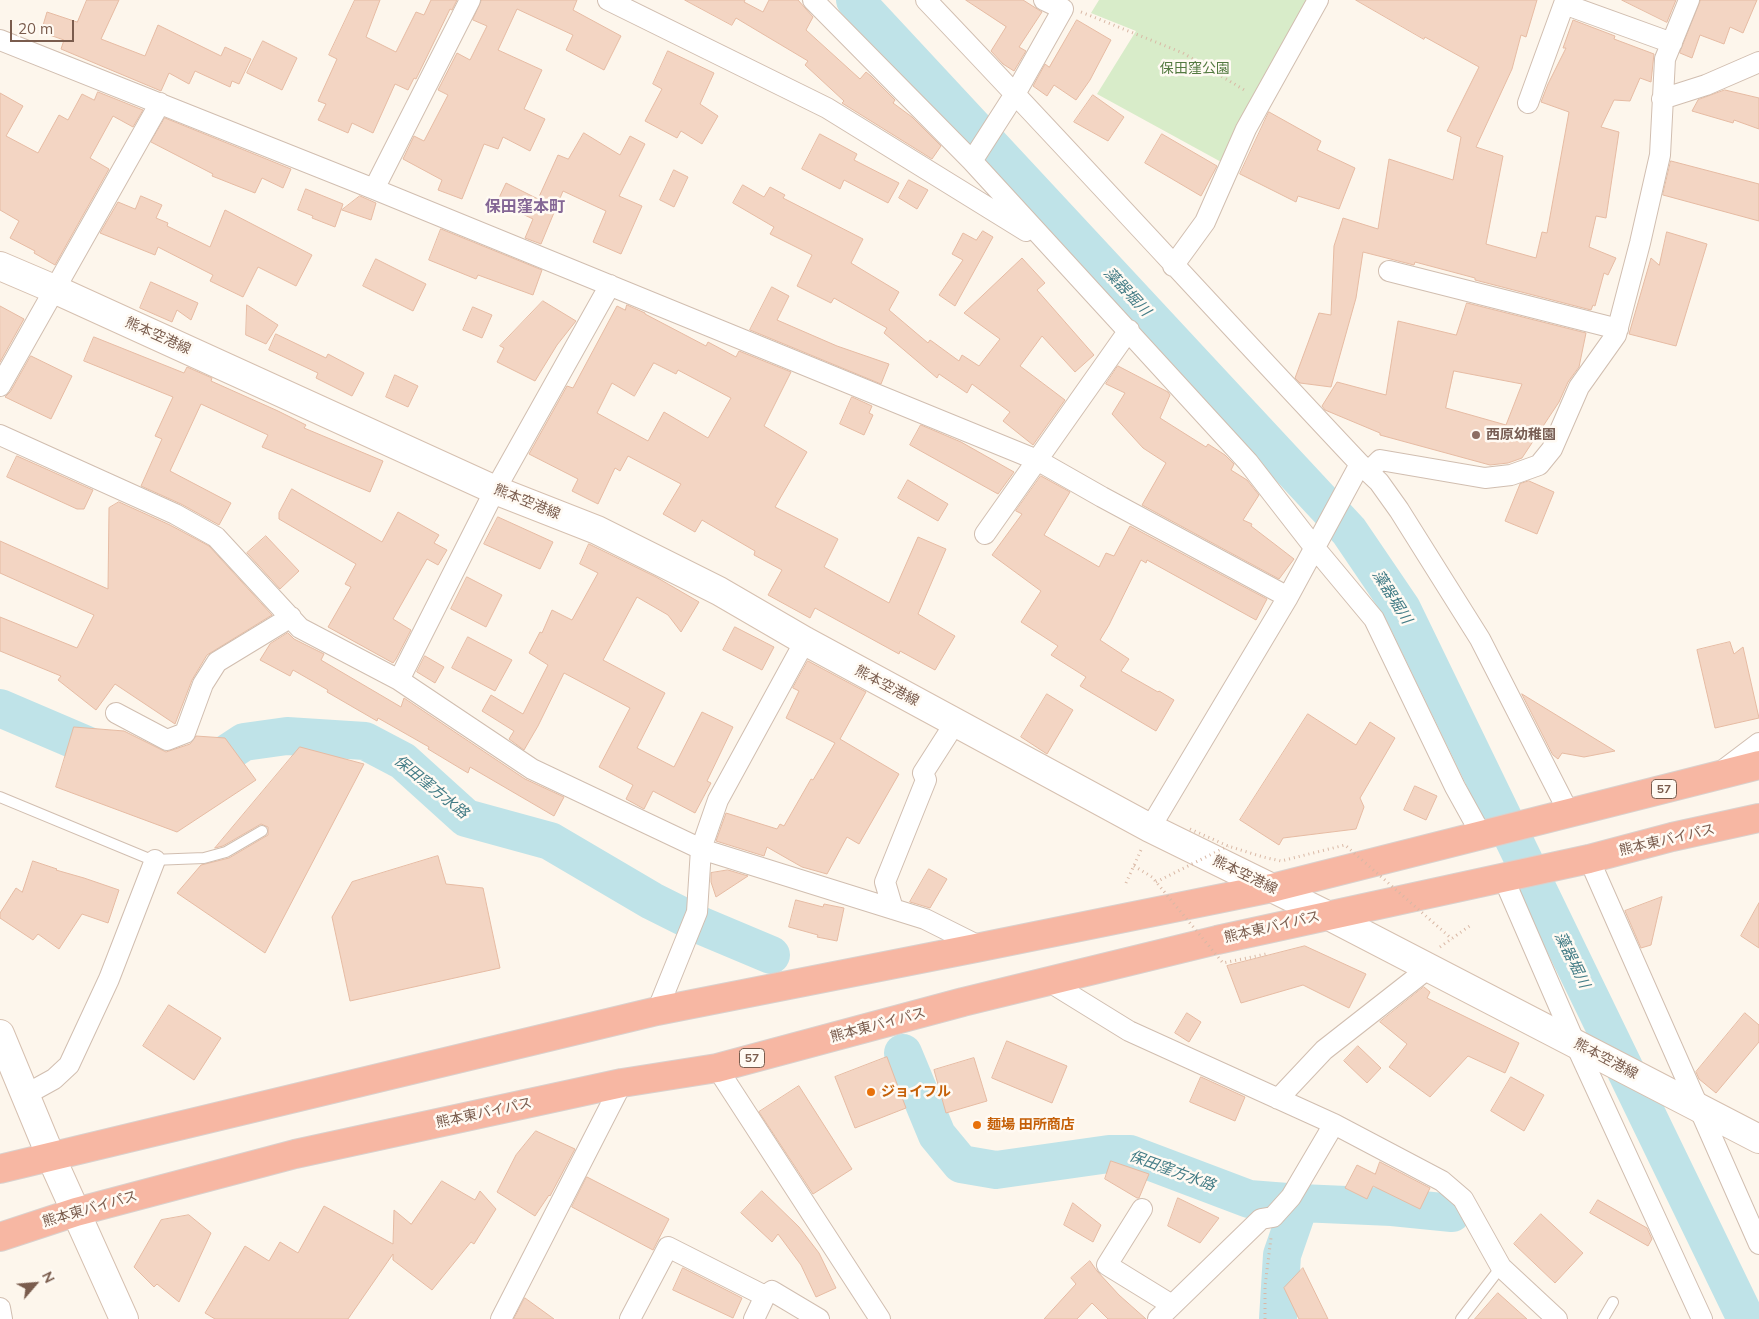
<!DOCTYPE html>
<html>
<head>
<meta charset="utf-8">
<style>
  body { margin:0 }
  #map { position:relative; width:1759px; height:1319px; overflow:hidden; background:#fdf6ec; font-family:Mulish,sans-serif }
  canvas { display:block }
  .north { position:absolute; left:10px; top:1259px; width:50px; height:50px; -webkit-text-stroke:4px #fffaf3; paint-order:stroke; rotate:63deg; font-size:14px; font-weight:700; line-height:20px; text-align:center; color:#7a5c4d }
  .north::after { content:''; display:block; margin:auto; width:18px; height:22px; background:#7a5c4d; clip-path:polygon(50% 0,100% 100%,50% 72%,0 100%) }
  .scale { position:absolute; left:10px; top:20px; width:64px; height:22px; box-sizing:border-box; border:2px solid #7a5c4d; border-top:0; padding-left:6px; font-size:15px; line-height:18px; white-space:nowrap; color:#7a5c4d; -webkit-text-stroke:4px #fffaf3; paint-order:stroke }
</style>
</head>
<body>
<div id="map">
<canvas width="1759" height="1319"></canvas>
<div class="north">N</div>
<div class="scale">20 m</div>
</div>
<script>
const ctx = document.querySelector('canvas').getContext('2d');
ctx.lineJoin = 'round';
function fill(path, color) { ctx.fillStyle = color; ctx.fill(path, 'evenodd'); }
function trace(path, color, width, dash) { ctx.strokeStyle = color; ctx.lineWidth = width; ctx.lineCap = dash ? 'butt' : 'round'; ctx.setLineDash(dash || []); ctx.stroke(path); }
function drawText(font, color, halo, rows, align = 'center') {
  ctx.font = font + ' Mulish,"Noto Sans JP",sans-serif'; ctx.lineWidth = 5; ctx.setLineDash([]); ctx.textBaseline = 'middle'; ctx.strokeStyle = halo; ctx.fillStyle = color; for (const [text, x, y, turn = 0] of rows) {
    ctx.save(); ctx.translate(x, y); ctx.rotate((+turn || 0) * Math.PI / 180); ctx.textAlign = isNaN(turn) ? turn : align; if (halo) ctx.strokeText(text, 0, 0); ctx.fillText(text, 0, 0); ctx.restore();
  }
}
fill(new Path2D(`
  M1099,0H1310L1223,163L1097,94L1136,31L1091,13Z`), '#d8ecc9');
trace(new Path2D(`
  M855,0L1349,531L1402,609L1746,1319
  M0,708L117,758
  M191,777L244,742L287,736L365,741L403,761L466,818L550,841L652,901L702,926L771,955
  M903,1053L937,1135L961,1164L996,1170L1109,1154H1130L1249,1199L1300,1203L1282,1255L1278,1319
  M1300,1203L1392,1207L1452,1213`), '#bfe3e8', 38);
const building = new Path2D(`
  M87,0H119L101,39L145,56L158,25L221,56L225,47L251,59L239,84L232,81L230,87L195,71L189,84L169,73L161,91L61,49L64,40L41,32L47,12L77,22Z
  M355,0H380L366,37L396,52L416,12L424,15L431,0H457L452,10L450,9L416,79L414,78L408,90L395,84L373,133L352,123L348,133L318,120L326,104L318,101L337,59L329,55Z
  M482,0H577L573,10L621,36L604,70L566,50L573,35L517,9L498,50L542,70L524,109L545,119L530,151L503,137L498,149L484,144L462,199L438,190L442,180L403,159L414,136L424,141L448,95L438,90L457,53L470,60L487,26L473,20Z
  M685,0H745L744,2L763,12L769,0H798L813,17L806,30L860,79L866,72L871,76L895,100L893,103L912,117L941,146L932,159L842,103L844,101L805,65L808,61L736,18L732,25Z
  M966,0H1023L1042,12L1019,47L1026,51L1014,71L1003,64L991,51L1006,27Z
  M1356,0H1537L1526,37L1521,35L1512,69L1476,147L1503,156L1486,244L1536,258L1542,232L1547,233L1569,112L1541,102L1548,84L1566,48H1563L1573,20L1615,36L1614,39L1654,54L1651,82L1640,78L1630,101L1614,100L1601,127L1619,132L1606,218L1596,216L1589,247L1616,258L1608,275L1604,273L1595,306L1593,305L1591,310L1475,280V278L1415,262L1414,265L1363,252L1356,298L1331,387L1300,383L1295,378L1319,313L1331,315L1334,246L1343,218L1378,229L1389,159L1453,180L1461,137L1447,131L1479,67L1425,37L1424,39Z
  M1622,0H1676L1667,22Z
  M1701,0H1757L1743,33L1730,27L1724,44L1700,35L1692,58L1680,53Z
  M1077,20L1111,40L1090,80L1076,100L1054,85L1047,96L1033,86L1045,64L1049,67Z
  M263,41L297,58L282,90L247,73Z
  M668,51L714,73L700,104L718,116L702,144L681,131L677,138L645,121L662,89L653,84Z
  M1725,90L1759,98V129L1734,120L1733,123L1692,111L1698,100Z
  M98,92L143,110L133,127L113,116L90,158L109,169L55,265L34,253L35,251L10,238L19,221L0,210V93L23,106L6,136L38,153L59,115L68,120L82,94L94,100Z
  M1093,95L1124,117L1108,141L1074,122Z
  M1269,112L1321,141L1317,150L1355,168L1339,209L1298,196L1296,202L1240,174Z
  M165,118L291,169L283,188L262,178L255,193L212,176L213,174L151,142Z
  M584,133L620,155L630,136L645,144L619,196L642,206L621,254L593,242L606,211L563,191L541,244L525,238L533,219L497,202L506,183L538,199L558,155L568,159Z
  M820,134L857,154L854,160L899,183L888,203L844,180L840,189L802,169Z
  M1162,134L1217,166L1201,196L1145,163Z
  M1671,161L1759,184V221L1663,195Z
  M674,170L688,177L674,207L660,200Z
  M909,180L928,190L917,209L899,198Z
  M743,185L764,197L770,187L785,195L783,198L863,239L851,263L899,292L889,310L928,343L930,340L933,342L959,361L962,355L979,366L1000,339L964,313L1022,258L1045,283L1037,290L1094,355L1075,372L1042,336L1020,366L1065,400L1033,445L1003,421L1010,412L972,384L967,393L939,374L937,378L884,333L887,328L834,298L831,303L797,286L812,255L770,234L774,227L733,203Z
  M306,189L343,204L335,227L312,218L313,216L298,210Z
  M141,196L162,205L156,218L168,223L167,226L210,247L225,210L312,255L296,286L258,267L243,297L210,281L213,275L158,247L155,255L100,233L118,202L135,209Z
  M360,196L376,203L371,220L342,210Z
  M441,229L542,270L533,295L478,275L476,279L429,260Z
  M983,231L993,237L955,306L939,295L963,260L952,254L963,233L976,240Z
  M1667,232L1707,244L1676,346L1629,334L1651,258L1659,265Z
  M376,259L426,284L413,311L363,286Z
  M151,282L198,303L191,320L177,310L172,322L140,308Z
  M772,287L789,296L777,320L837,346L889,364L881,384L750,330Z
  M543,301L576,321L557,345L535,381L497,362L504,348L500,346Z
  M1467,303L1586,333L1579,367L1568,382L1559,402L1522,458L1508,463L1490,465L1380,435V433L1325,410L1322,406L1337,382L1386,395L1398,321L1456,335ZM1454,371L1522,384L1506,425L1446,408Z
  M247,305L278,325L266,344L246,335Z
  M627,305L645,313V314L706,346L708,342L736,357L739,351L791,372L764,426L807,452L775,507L838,539L824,567L889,603L918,537L946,549L918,614L955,636L935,670L900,651L899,654L815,608L810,618L768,595L782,570L754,555L755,551L702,520L695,532L663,514L681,484L628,456L620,471L615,468L598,504L572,491L578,479L529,454L567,386L573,388L617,306L625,310ZM654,363L676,374L678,370L731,398L708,438L664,412L648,441L597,413L612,383L634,396Z
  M0,306L24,319L0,362Z
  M473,307L492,315L482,338L463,330Z
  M276,334L326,358L328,354L364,373L352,396L316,378L318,373L269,350Z
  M94,337L184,373L187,367L212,378L211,381L278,411L306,425L304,428L383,461L370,492L262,447L268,435L201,404L170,471L231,503L219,525L181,504L141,486L162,439L155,436L173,397L84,361Z
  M31,356L72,376L51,419L5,397L10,392Z
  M1118,366L1168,392L1170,395L1160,418L1206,447L1208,444L1225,455L1234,464L1231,470L1247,480L1259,495L1243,520L1252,524L1251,526L1294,559L1279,579L1142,505L1166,463L1143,448L1112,414L1125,393L1106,384Z
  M395,375L418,386L408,407L386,397Z
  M852,397L872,406L869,413L873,415L864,435L840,424Z
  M921,425L961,442L1014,472L998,494L910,445Z
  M17,456L93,490L84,509H77L7,477Z
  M1041,476L1070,492L1044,535L1099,567L1106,553L1114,556L1130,526L1267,599L1256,620L1147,560L1146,563L1141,560L1109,625L1100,640L1129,659L1121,671L1158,692L1159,691L1174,700L1156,731L1080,686L1086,677L1051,655L1058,646L1021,622L1041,591L992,555L1022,514L1016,511Z
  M908,480L948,504L938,521L898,498Z
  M1529,481L1554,492L1537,534L1505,521L1520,484Z
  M292,489L382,542L398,512L439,535L434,543L447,550L438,565L427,559L393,619L411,630L396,659L393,663L328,627L351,587L345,584L356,564L279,519V513Z
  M119,502L170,525L209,546L272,615L207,655L192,680L175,724L115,684L96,710L58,680L61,676L0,651V617L77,648L94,615L0,573V541L108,589L109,508Z
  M498,517L553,542L540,569L484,544Z
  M266,536L299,571L280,589L247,553Z
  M589,544L656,577L699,602L681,632L668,615L637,597L603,660L665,693L637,748L674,767L702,712L733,727L707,781L711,783L695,813L653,791L644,809L626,799L633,785L599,767L630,708L564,673L538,726L524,750L509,739L514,731L482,711L491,695L523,714L548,665L529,653L540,632L542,633L552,610L572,620L598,573L580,564Z
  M467,577L502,595L486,627L451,609Z
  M735,627L774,647L762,670L723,650Z
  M288,633L294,639L324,654L321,660L401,707L404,698L525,779L564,797L554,816L470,767L468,773L428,749L429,747L378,718L377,721L327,692L328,690L293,670L290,676L260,660L270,644Z
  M468,637L512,660L495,691L452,668Z
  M1730,642L1734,654L1743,647L1759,718L1715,728L1697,650Z
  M425,656L444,667L435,683L417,672Z
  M808,661L866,692L840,739L899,774L859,844L847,837L827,874L802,867L767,847L764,856L716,841L726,813L777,829L780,824L784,826L811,779L813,780L835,743L786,718L799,691L793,688Z
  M1047,694L1073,710L1047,754L1021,737Z
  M1522,694L1615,751L1584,757L1562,753L1558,759L1553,755Z
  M1308,714L1356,745L1370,722L1395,738L1360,798L1364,807L1356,829L1283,838L1279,845L1240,820Z
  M74,727L124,731L166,752L190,744L196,736L225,738L256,780L177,832L56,787Z
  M300,747L364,764L265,953L177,893L201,865L229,858L268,835V827L261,824L223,846L215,848Z
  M1415,786L1437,796L1426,820L1404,810Z
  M438,856L446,884L483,888L500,968L350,1001L332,917L352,882Z
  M33,861L57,869L56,870L84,878L119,890L108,923L82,914L59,949L38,934L33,940L0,918V913L16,888L22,892Z
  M929,869L947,879L930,908L910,902Z
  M728,870L748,876L716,897L711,882V873Z
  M1662,897L1651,945L1641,948L1625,911Z
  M796,900L823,907L824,904L844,908L837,941L817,937L818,935L789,927Z
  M1759,903V948L1741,936Z
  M1305,946L1366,974L1349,1008L1303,985L1241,1003L1227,966Z
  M1424,987L1430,992L1427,998L1519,1043L1505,1073L1468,1056L1430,1097L1389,1067L1407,1044L1380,1022Z
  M169,1005L221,1038L194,1080L143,1046Z
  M1187,1013L1201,1022L1189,1042L1175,1033Z
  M1745,1013L1759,1025V1042L1716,1093L1699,1079L1696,1072Z
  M1007,1041L1067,1066L1052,1103L992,1078Z
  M1358,1046L1381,1068L1367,1083L1344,1061Z
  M887,1057L906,1108L855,1128L835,1077Z
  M974,1058L987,1101L946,1113L934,1070Z
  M1201,1077L1245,1097L1235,1121L1190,1102Z
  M1511,1077L1544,1095L1524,1131L1491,1111Z
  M799,1086L852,1169L813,1194L759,1112Z
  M536,1131L575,1149L550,1196L549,1195L535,1216L497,1192L516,1155Z
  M1111,1161L1149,1174L1139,1198H1137L1105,1179Z
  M1380,1162L1430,1188L1420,1209L1373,1186L1367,1199L1345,1188L1357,1165L1375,1174Z
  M587,1177L669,1219L653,1250L572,1207Z
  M442,1181L475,1200L480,1191L496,1209L474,1244L471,1242L432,1290L393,1260V1254L348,1319H215L205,1313L245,1246L269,1261L280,1242L298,1253L324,1206L393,1244L394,1210L411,1224Z
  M762,1191L799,1227L819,1253L836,1288L816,1297L801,1265L778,1234L772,1242L741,1213Z
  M1178,1198L1219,1218L1200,1243L1168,1226Z
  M1598,1200L1647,1228L1652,1239L1648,1246L1590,1213Z
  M1073,1203L1101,1225L1093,1242L1064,1225Z
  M1541,1214L1583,1253L1555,1283L1514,1244Z
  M189,1215L211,1233L179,1302L157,1284L154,1287L134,1267L161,1220Z
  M1090,1261L1097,1271L1119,1295L1146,1319H1108L1092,1303L1077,1319H1044L1076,1284L1071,1278Z
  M683,1268L742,1298L733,1318L673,1290Z
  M1303,1268L1328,1319H1299L1284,1288Z
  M1498,1293L1527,1319H1475Z
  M525,1298L554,1319H514Z`);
fill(building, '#f3d5c3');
trace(building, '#e6bba3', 1);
const lane = new Path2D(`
  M0,797L152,860L204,858L226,852L262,831
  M1461,1319L1501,1267
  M1603,1319L1613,1302`);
const street = new Path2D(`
  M608,0L827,108L1026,231
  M813,0L972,161L1248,462L1314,547L1374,619L1455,787L1481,834
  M926,0C1072,153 1215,310 1360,464L1379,482L1399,510L1480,639L1569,813
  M0,40L374,189L1037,460L1102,497L1288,597
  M1662,99L1706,85L1759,62
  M1528,103L1564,4L1672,43
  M972,161L1015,94L1063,9L1044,0
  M374,189L470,0
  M1173,266L1205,222L1246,129L1318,0
  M1389,271L1618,329
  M0,386L160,103
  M0,435L175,514L216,537L300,628L399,680L532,769L701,849L925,919L981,947
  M1368,472L1380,460L1485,478L1511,475L1539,465L1552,449L1579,387L1616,335L1640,243L1660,155L1665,59L1689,0
  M985,534L1129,330
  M399,680L495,490L610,285
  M116,713L167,740L185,733L203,684L217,662L291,617
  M1722,771L1759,743
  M1150,828L1288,597L1360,464
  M1589,859L1759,1244
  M1503,877L1575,1043L1702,1319
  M893,909L885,882L926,780L923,773L955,723
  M1048,981L1129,1031L1334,1124L1442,1181L1463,1199L1501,1267L1557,1319
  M657,1011L697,912L701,849L718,800L805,641
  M717,1068L880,1319
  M25,1095L54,1079L69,1065L109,979L155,860
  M1278,1099L1324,1050L1430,967
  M1142,1209L1107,1265L1172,1305
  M0,1308L2,1319
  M501,1319L622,1083
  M630,1319L668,1247L765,1296
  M754,1319L765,1296L772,1291L819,1319
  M1158,1319L1261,1219L1273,1217L1291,1197L1334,1124`);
const secondary = new Path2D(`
  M0,266L54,289L495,490L597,530L719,591L805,641L1150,828L1327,915L1759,1139
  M0,1034L51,1157L124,1319`);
const highway = new Path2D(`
  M0,1169L657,1011L981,947L1272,888L1759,765
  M0,1237L76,1212L295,1154L622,1083L717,1068L963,1002L1217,940L1589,859L1672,837L1759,818`);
trace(lane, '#d1beb0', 12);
trace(street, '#d1beb0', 22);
trace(secondary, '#d6c0b0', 30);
trace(highway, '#dad1cd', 30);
trace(new Path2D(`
  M1081,12L1183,53L1246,91
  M1126,883L1141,850
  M1440,947L1471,925
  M1265,1319V1286L1271,1238`), '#d9b8a5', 3, [1, 4]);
trace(lane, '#fff', 10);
trace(street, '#fff', 20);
trace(secondary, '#fff', 28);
trace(highway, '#f7b7a3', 28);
trace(new Path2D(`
  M1190,829L1228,846L1263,857L1281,861L1345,845L1452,939
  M1134,866L1152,877L1223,963L1266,954
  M1156,882L1228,846`), '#d9b8a5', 3, [1, 4]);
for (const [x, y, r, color] of [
  [1476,435,5,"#8d6e63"],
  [871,1092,5,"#e8710a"],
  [977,1125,5,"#e8710a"]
]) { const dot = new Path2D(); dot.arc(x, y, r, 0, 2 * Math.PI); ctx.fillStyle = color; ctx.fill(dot); trace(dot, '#fffaf3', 2); }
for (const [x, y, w] of [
  [1664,789,25],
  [752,1058,25]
]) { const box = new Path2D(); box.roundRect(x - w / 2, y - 9.5, w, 19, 4); ctx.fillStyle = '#fffaf3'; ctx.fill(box); trace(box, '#7a5c4d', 1); }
drawText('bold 12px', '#7a5c4d', null, [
  ["57",1664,789],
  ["57",752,1058]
]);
drawText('14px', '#537a41', '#fffaf3', [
  ["保田窪公園",1195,69]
]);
drawText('14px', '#7a5c4d', '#fffaf3', [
  ["熊本空港線",158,336,24],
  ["熊本空港線",527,502,22],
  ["熊本空港線",887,686,28],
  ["熊本東バイパス",1667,840,-13],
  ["熊本空港線",1245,875,26],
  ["熊本東バイパス",1272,927,-13],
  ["熊本東バイパス",878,1025,-15],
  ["熊本空港線",1606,1059,28],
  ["熊本東バイパス",484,1113,-12],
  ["熊本東バイパス",90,1209,-16]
]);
drawText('bold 14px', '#785e54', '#fffaf3', [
  ["西原幼稚園",1486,435]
], 'left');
drawText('bold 14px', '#c56008', '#fffaf3', [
  ["ジョイフル",881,1092],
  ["麺場 田所商店",987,1125]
], 'left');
drawText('italic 15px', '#437c86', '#fffaf3', [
  ["藻器堀川",1127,292,47],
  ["藻器堀川",1392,597,58],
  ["保田窪方水路",431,787,39],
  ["藻器堀川",1572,960,64],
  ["保田窪方水路",1172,1171,20]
]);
drawText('bold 16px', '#846695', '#fffaf3', [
  ["保田窪本町",525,207]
]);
</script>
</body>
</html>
